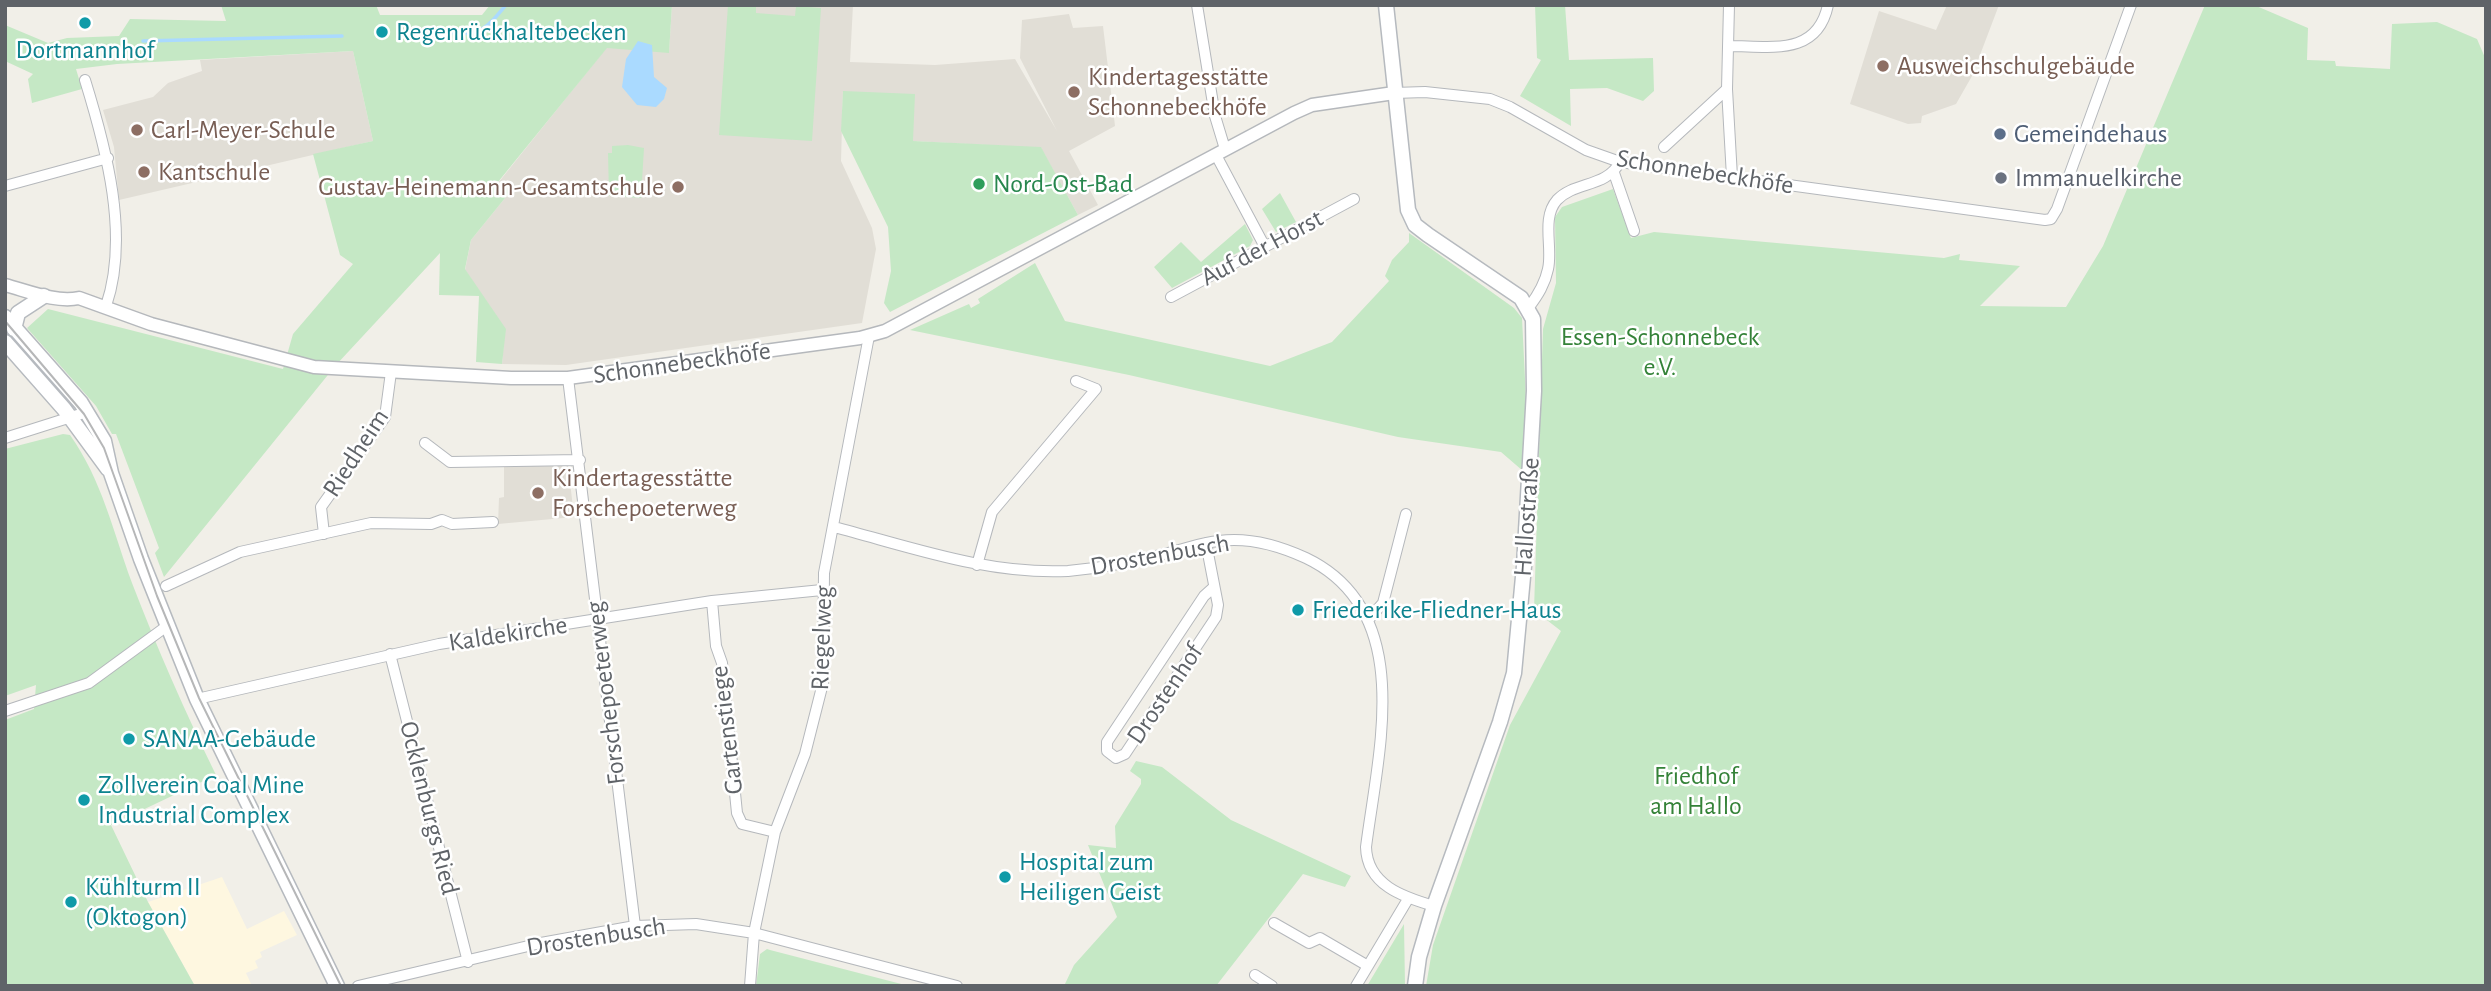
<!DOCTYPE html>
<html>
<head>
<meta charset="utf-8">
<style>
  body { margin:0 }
  #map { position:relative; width:2491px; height:991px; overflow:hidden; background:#f1efe8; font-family:"Alegreya Sans",sans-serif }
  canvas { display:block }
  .frame { position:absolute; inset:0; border:7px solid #5f6368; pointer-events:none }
</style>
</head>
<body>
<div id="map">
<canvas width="2491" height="991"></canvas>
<div class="frame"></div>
</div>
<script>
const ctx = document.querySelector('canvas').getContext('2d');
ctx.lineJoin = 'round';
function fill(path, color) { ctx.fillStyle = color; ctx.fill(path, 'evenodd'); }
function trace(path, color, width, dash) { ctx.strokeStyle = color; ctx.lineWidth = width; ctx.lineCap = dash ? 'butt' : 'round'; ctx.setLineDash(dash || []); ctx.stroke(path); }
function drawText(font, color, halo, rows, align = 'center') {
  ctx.font = font + ' "Alegreya Sans",sans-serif'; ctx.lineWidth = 5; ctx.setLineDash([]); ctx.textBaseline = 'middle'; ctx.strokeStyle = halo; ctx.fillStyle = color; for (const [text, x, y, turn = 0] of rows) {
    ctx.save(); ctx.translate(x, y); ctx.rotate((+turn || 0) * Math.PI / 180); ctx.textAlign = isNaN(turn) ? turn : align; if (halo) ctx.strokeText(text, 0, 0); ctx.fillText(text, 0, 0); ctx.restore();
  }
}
fill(new Path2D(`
  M222,877L247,929L284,911L297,935L260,952L262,957L255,961L258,968L246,973L252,986H195L148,902Z`), '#fef7e0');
fill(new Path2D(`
  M672,5H853L850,62L935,65L1015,59L1057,131L1020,58L1022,20L1069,14L1073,28L1103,26L1115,126L1069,151L1098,205L1078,215L1041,148L913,141L843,91L841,161L872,228L876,249L862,323L566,365L502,364L505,329L465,270L471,240L510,192L498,183L607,47L669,52Z
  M1947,5H1999L1972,76L1956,104L1922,116L1921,123L1908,124L1850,104L1879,11L1936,30Z
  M353,51L373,141L119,200L114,147L103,110L153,97L168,83L202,71L200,60Z
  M568,464L574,517L498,524L499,498L504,497V467Z`), '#e1ded6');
fill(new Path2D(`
  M221,5H376L380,15H482L490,5H672L669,53L607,48L498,182L510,192L471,240L465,269L506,329L502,364L476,362L479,296L439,295L440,253L336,365L164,577L155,553L159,548L116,434H112L96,406L27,328L48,309L283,369L293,334L353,264L340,255L313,154L373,141L353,51L117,64L76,69L82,89L32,103L28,79L33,74L5,61V25L48,43L67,38L119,36L130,19L226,21Z
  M728,5H756V13L795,16L796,6L821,8L812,141L719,135Z
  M1535,5H1565L1569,60L1653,58L1654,91L1643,101L1607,88L1570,89L1571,126L1520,96L1541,60L1537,58Z
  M2205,5H2254L2308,28L2307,60L2335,61L2336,66L2390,69L2392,24L2437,22L2477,39L2486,60V986H1426L1433,945L1510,725L1561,631L1534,610L1543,329L1556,283L1555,217L1562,207L1613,189L1631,238L1654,232L1944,258L1960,254L1959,260L2020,266L1980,306L2066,307L2103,246Z
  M843,91L915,94L913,141L1041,147L1078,215L890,312L884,303L891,271L888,227L841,131Z
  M628,145L644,148L641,198L625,197V183H619L618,196H609L608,153H612V146Z
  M1280,193L1296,222L1276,232L1262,209Z
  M1245,224L1253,240L1250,246L1172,288L1154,267L1181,242L1201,262Z
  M1409,233L1514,308L1522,318L1526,399L1523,471L1501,452L1398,437L1129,375L910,330L969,304L971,308L980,303L978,299L1035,263L1065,321L1270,366L1332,342L1389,281L1385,276L1392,260L1409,242Z
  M63,434L70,435C102,480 113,531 132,583C157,648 185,712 216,775L111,825L148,902L195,986H5V720L34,709L36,685L5,696V449Z
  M1136,761L1162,767L1231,820L1351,876L1345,887L1303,874L1216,986H1064L1074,965L1117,917L1088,845L1116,848L1115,826L1141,784V779L1130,771Z
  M1404,924L1405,986H1367Z
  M767,949L770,950L909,986H756L760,954Z`), '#c5e8c5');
fill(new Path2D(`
  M638,41L652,45L654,77L667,88L664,99L656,107L637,105L622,87L626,59Z`), '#aadaff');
trace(new Path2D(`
  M447,32C479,38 487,28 506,5
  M143,41L342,36`), '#aadaff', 3.5);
const minor = new Path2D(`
  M1197,5L1215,116L1225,149
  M1729,5L1727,89L1732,177
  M1729,46C1770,46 1817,57 1828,5
  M85,80C106,148 130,236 106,306
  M1394,93L1425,92L1490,99L1510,107L1586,150L1620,162L2045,220L2051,219L2057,209L2131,5
  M1664,147L1727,89
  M1216,155L1265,247
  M1614,173L1634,231
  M5,186L108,158
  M1171,297L1354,199
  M1529,307C1538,295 1545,284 1548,269C1553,248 1541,218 1557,200C1575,181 1606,188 1620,162
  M568,378L635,926
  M5,438L87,412
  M425,443L450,462L580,460
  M834,527C911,547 988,575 1068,571C1103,568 1138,561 1172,552C1188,548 1203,542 1219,541C1248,537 1280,546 1306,558C1417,611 1378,752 1366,847C1367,885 1403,897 1434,906
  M324,534L321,507L385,417L391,372
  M1206,543L1218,605L1216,617L1125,754L1116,758L1107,751V742L1204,596L1214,587
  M977,565L992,512L1096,389L1076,381
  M166,586L240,552L371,523L431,524L442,520L452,524L493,522
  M712,601L716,646L722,663L737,813L742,824L775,832
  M1369,619L1383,603L1406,514
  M390,654L468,962
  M197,699L439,644L712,601L822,590
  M5,711L89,683L167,626
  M1274,923L1309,943L1320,938L1368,966
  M1255,975L1272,986
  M358,986L541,943L635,926L696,924L754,933L957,986
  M750,986L754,933L775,832L805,754L823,683L824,573L869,336
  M1356,986L1408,899`);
const tertiary = new Path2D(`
  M5,285C28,291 56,303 79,298L151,324L314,367L511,378H568L860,338L885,331L1294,113L1312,105L1394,93`);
const secondary = new Path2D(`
  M1386,5L1408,210L1415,225L1428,235L1521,298L1533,319L1534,391L1524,566L1514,673L1500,722L1434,906L1419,957L1415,986
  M5,317L81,403L104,441L111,473L141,559L197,699L337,986
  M14,329L18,313L44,296
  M5,342L64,409L108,469`);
trace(minor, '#b5b8bc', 12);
trace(tertiary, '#b5b8bc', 15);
trace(secondary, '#b6babf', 17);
trace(minor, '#fff', 10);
trace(tertiary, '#fff', 12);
trace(secondary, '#fff', 14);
trace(new Path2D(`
  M5,321L84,414L104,448L157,596L199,698L341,986`), '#b6b7b8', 2);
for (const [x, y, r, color] of [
  [85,23,7,"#0f9aa8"],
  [382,32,7,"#0f9aa8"],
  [1883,66,7,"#8d6e63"],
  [1074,92,7,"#8d6e63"],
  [137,130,7,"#8d6e63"],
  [2000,134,7,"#5c6f8a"],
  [144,172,7,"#8d6e63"],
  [2001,178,7,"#6b7280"],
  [979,184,7,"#2e9e5b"],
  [678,187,7,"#8d6e63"],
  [538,493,7,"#8d6e63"],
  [1298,610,7,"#0f9aa8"],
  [129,739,7,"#0f9aa8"],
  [84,800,7,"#0f9aa8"],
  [1005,877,7,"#0f9aa8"],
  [71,902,7,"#0f9aa8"]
]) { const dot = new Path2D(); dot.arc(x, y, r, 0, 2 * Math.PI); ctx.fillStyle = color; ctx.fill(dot); trace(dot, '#fff', 2.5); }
drawText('26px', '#0d838f', '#fff', [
  ["Regenrückhaltebecken",396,32],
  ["Dortmannhof",85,50,"center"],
  ["Friederike-Fliedner-Haus",1312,610],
  ["SANAA-Gebäude",143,739],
  ["Zollverein Coal Mine",98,785],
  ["Industrial Complex",98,815],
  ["Hospital zum",1019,862],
  ["Heiligen Geist",1019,892],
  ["Kühlturm II",85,887],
  ["(Oktogon)",85,917]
], 'left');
drawText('26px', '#785e54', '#fff', [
  ["Ausweichschulgebäude",1897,66],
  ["Kindertagesstätte",1088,77],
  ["Schonnebeckhöfe",1088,107],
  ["Carl-Meyer-Schule",151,130],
  ["Kantschule",158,172],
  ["Gustav-Heinemann-Gesamtschule",664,187,"right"],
  ["Kindertagesstätte",552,478],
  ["Forschepoeterweg",552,508]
], 'left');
drawText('26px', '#4e5e75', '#fff', [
  ["Gemeindehaus",2014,134]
], 'left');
drawText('26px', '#5f6368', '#fff', [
  ["Schonnebeckhöfe",1705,172,9],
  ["Auf der Horst",1262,248,-28],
  ["Schonnebeckhöfe",682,363,-8],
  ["Riedheim",356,453,-57],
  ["Hallostraße",1527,517,-86],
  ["Drostenbusch",1160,555,-10],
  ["Kaldekirche",508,634,-9],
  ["Riegelweg",822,638,-88],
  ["Forschepoeterweg",606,693,-97],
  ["Drostenhof",1165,694,-56],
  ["Gartenstiege",727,730,-97],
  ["Ocklenburgs Ried",429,808,76],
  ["Drostenbusch",596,937,-9]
]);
drawText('26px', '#5b616d', '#fff', [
  ["Immanuelkirche",2015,178]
], 'left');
drawText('26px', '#27864d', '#fff', [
  ["Nord-Ost-Bad",993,184]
], 'left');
drawText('26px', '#348238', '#fff', [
  ["Essen-Schonnebeck",1660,337],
  ["e.V.",1660,367],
  ["Friedhof",1696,776],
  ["am Hallo",1696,806]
]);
</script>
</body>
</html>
